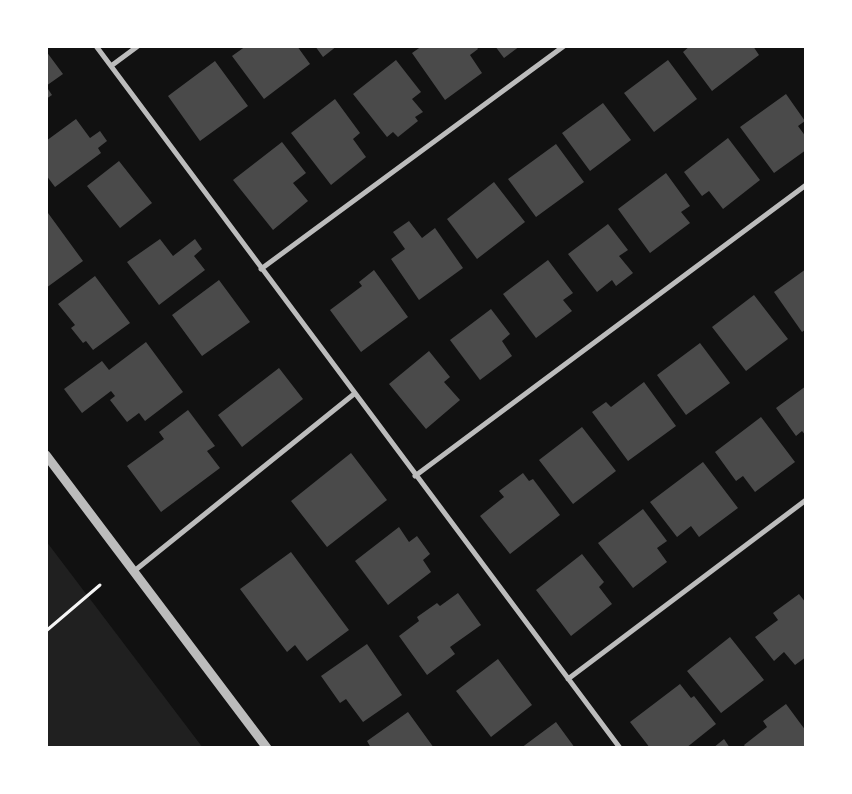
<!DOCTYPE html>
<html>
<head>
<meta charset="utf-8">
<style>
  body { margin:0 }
  #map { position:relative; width:852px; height:794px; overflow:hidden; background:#111; font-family:Roboto,sans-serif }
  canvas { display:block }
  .frame { position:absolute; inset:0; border:48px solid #fff; pointer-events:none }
</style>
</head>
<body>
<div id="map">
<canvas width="852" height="794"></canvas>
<div class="frame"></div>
</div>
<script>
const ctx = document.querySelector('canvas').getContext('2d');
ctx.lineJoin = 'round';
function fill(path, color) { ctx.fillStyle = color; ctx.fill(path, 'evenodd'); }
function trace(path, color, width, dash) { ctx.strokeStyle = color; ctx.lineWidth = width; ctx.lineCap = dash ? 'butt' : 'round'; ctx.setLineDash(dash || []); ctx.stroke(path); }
fill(new Path2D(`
  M46,541L203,748H46Z`), '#202020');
fill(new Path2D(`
  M246,46H297L310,64L264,99L232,56Z
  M315,46H337L323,57Z
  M422,46H476L478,49L470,55L482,73L445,100L412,53Z
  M495,46H520L504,58Z
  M690,46H753L759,55L712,91L683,52Z
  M46,51L63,74L46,86L52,95L46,99Z
  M396,60L421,92L412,99L423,112L415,117L418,121L398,137L393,132L387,137L353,94Z
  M668,60L697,99L654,132L624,93Z
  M215,61L248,106L200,141L168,96Z
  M786,94L805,121L798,126L806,137V150L774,173L740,127Z
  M335,99L360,133L353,139L366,157L331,185L291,133Z
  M603,103L631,140L590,171L562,133Z
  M76,119L90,138L100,131L107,141L98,148L101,153L55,187L46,175V141Z
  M728,138L760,180L723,209L709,191L702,196L684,172Z
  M282,142L306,173L293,183L308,201L273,230L233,180Z
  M556,144L584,182L536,217L508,179Z
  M119,161L152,203L120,228L87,186Z
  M666,173L690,206L681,212L690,223L650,253L618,209Z
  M494,182L525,222L477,259L447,219Z
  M48,213L83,261L46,288V214Z
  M409,221L422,238L435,228L463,268L419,300L391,259L405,249L393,232Z
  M608,224L628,250L619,256L633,273L616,286L612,280L597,292L568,254Z
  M160,239L173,256L195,239L202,249L194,256L205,270L159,305L127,262Z
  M548,260L573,293L563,300L572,311L536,338L503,294Z
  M806,269V329L802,332L774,292Z
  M374,270L408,317L361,352L330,310L362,286L359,282Z
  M95,276L130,323L93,350L86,341L83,343L71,328L75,325L58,304Z
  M219,280L250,322L202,356L172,315Z
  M754,295L788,339L746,371L712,327Z
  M491,309L510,334L502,341L512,356L480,380L450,340Z
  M146,342L183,392L145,421L139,413L127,422L110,400L115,396L111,391L82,413L64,389L102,361L109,370Z
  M700,343L730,383L686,415L657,375Z
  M429,351L450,377L444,382L460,400L426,429L389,384Z
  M279,368L303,399L242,447L218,415Z
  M644,382L676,426L628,461L592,412L606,402L611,407Z
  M806,386V436L802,431L796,436L776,408Z
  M188,410L215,446L207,451L220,468L161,512L127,466L164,439L159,432Z
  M761,417L795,462L755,492L743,476L736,481L715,452Z
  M582,427L616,471L573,504L539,460Z
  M351,453L387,500L327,547L291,501Z
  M703,462L738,508L699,537L691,526L677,537L650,502Z
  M523,473L529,481L533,479L560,515L510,554L480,516L504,497L499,491Z
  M643,509L667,541L657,548L667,562L633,588L598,543Z
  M399,527L409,542L417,536L430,554L423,560L431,572L388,605L355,561Z
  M291,552L349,630L307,661L295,645L287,652L240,589Z
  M582,554L604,582L599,587L612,604L571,636L536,590Z
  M458,593L481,625L450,647L455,654L427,675L399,636L419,621L417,617L437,603L440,606Z
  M799,594L806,603V657L795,665L784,652L774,661L755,637L778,620L773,613Z
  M730,637L764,680L721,713L687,671Z
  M367,644L402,695L363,722L346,699L340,703L321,676Z
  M498,659L532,705L491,737L456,691Z
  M680,684L691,698L694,696L716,724L686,748H650L630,722Z
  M786,704L806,731V748H746L744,745L767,727L763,721Z
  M408,712L434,748H371L367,741Z
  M556,722L575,748H521Z
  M724,739L730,748H713Z`), '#4a4a4a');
trace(new Path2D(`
  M46,631L100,585`), '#f5f5f5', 3);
trace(new Path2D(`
  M96,46L620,748
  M111,66L138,46
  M261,269L564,46
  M415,476L806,185
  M133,572L354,394
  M568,679L806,500`), '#bcbcbc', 5);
trace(new Path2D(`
  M46,455L267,748`), '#bcbcbc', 9);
</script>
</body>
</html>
